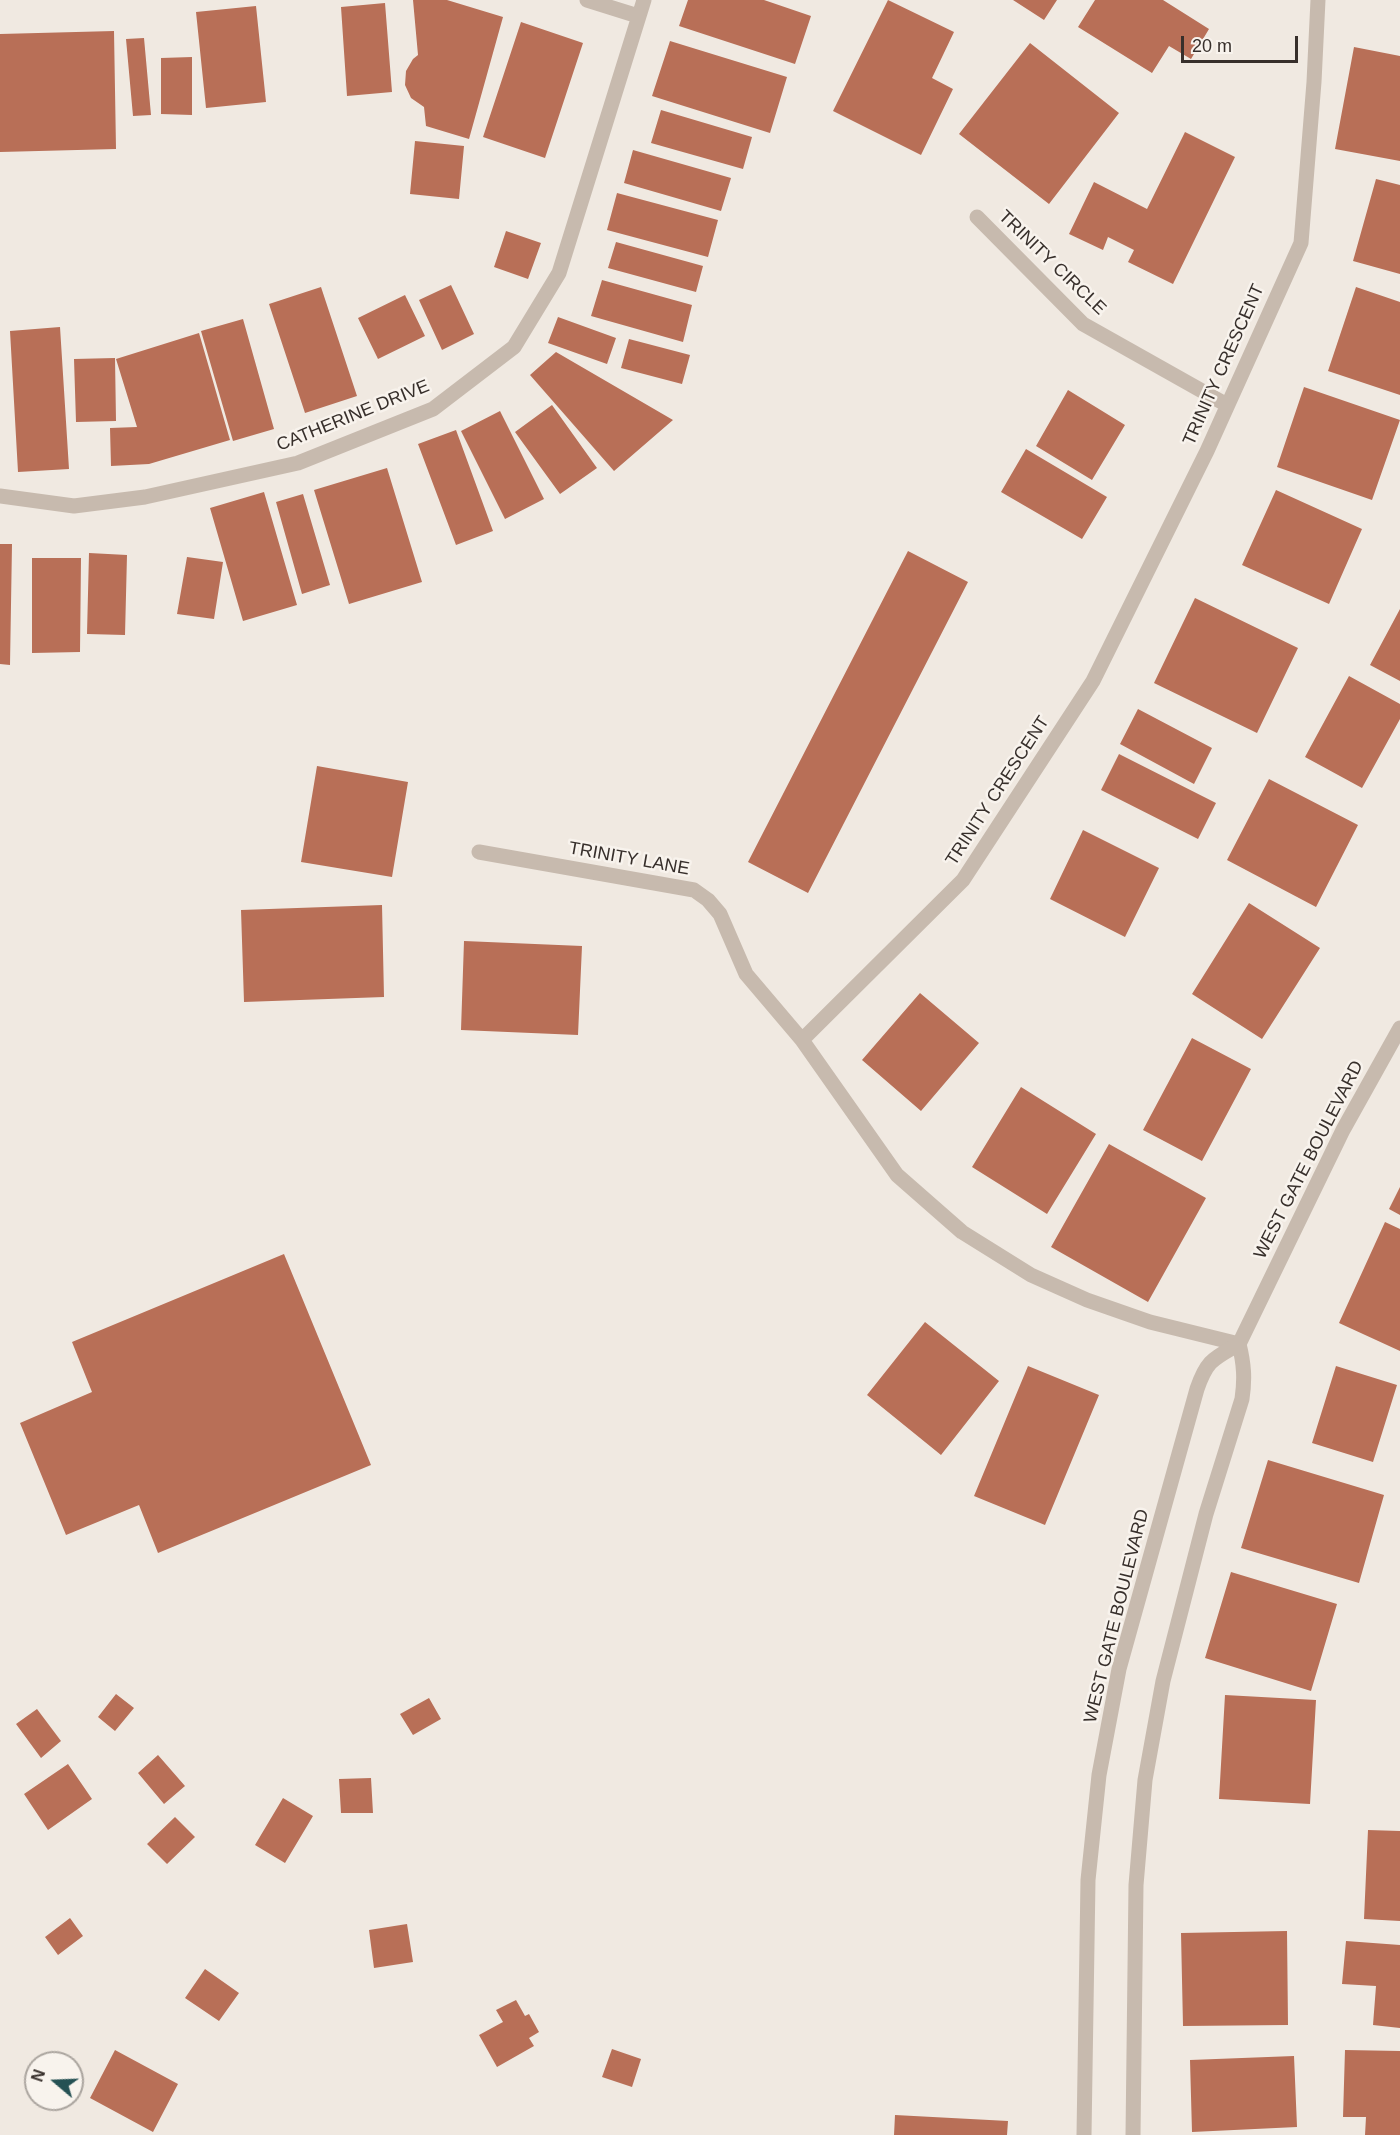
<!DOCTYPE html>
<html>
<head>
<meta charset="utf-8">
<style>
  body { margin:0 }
  #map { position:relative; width:1400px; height:2135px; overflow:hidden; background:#f0e9e1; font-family:Arial,sans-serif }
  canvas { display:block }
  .north { position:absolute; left:24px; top:2051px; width:60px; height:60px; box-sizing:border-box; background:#f8f3ed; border:2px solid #aba59f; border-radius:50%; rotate:289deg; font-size:16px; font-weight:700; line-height:24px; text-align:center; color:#372f2b }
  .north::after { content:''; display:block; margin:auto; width:21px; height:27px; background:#255154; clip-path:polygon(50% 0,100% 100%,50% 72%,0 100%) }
  .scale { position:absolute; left:1181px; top:36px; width:117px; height:27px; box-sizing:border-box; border:3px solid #372f2b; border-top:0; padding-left:8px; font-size:18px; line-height:21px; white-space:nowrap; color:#372f2b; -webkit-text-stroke:4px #f8f3ed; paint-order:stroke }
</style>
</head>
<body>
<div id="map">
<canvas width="1400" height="2135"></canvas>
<div class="north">N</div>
<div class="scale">20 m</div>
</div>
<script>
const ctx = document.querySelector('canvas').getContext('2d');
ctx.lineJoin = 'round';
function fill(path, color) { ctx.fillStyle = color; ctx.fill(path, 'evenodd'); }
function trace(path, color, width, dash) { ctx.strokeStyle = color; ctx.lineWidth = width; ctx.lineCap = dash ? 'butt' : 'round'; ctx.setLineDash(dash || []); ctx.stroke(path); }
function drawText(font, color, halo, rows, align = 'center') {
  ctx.font = font + ' Arial,sans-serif'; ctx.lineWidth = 5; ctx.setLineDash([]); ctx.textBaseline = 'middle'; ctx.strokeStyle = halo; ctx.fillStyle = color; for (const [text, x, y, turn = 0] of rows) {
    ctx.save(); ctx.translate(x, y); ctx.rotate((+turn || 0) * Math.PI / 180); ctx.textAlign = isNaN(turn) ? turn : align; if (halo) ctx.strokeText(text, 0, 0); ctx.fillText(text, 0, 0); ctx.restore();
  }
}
fill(new Path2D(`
  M413,0H447L503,17L469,139L426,126L424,107L411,98L405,85L406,71L413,59L418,55Z
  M688,0H764L811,16L795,64L679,26Z
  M888,0L954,32L932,78L953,89L921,155L833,111Z
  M1013,0H1057L1044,20Z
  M1095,0H1163L1209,29L1191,59L1169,46L1152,73L1078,27Z
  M385,3L392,92L347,96L341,7Z
  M256,6L266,102L206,108L196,12Z
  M521,22L583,43L545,158L483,137Z
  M114,31L116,149L0,152V34Z
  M144,38L151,115L133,116L126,39Z
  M670,41L787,77L770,133L652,96Z
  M1030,43L1119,113L1049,204L959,134Z
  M1354,47L1400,56V161L1335,149Z
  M192,57V115L161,114V58Z
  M661,110L752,137L743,169L651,143Z
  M1185,132L1235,157L1173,284L1128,262L1134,250L1108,237L1103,250L1069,234L1094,182L1147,209Z
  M415,141L464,146L459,199L410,194Z
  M633,150L731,178L721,211L624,183Z
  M1376,179L1400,185V274L1353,261Z
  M617,193L718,220L708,257L607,230Z
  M506,231L541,243L528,279L494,267Z
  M616,242L703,266L696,292L608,268Z
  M602,280L692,305L683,342L591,316Z
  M451,285L474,334L442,350L419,300Z
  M321,287L357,396L305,413L269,304Z
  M1356,287L1400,302V395L1328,371Z
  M405,295L425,336L378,359L358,318Z
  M558,317L616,338L607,364L548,343Z
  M243,319L274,429L233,441L201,331Z
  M60,327L69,469L18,472L10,331Z
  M199,333L230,440L149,464L111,466L110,428L137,427L116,359Z
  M629,339L690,355L682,384L621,368Z
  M556,352L673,420L614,471L530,375Z
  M115,358L116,421L76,422L74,359Z
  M1304,387L1400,420L1372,500L1277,467Z
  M1068,390L1125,425L1092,480L1036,446Z
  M552,405L597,468L560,494L515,432Z
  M500,411L544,499L505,519L461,431Z
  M456,430L493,531L456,545L418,444Z
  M1026,449L1107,497L1082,539L1001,492Z
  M387,468L422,582L349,604L314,490Z
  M1276,490L1362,529L1329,604L1242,565Z
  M264,492L297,605L243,621L210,508Z
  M303,494L330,585L302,594L276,502Z
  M0,544H12L10,665L0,664Z
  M908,551L968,582L808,893L748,862Z
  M89,553L127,555L125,635L87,634Z
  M187,557L223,562L214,619L177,614Z
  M32,558H81L80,652L32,653Z
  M1195,598L1298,648L1257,733L1154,683Z
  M1400,609V681L1370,665Z
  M1349,676L1400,704V719L1362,788L1305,757Z
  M1138,709L1212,748L1194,784L1120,744Z
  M1119,754L1216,803L1198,839L1101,790Z
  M317,766L408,782L392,877L301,862Z
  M1269,779L1358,825L1316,907L1227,860Z
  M1083,830L1159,868L1125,937L1050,899Z
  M1249,903L1320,948L1262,1039L1192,994Z
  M382,905L384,997L244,1002L241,910Z
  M464,941L582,946L578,1035L461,1030Z
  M920,993L979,1043L921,1111L862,1060Z
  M1192,1038L1251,1069L1202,1161L1143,1130Z
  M1021,1087L1096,1134L1047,1214L972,1167Z
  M1109,1144L1206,1198L1148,1302L1051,1247Z
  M1400,1187V1215L1389,1209Z
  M1385,1222L1400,1229V1351L1339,1323Z
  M284,1254L371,1465L158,1553L139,1505L66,1535L20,1423L92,1392L72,1342Z
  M925,1322L999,1381L941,1455L867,1395Z
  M1028,1366L1099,1395L1045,1525L974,1496Z
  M1336,1366L1397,1385L1373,1462L1312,1443Z
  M1268,1460L1384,1495L1359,1583L1241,1548Z
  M1231,1572L1337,1604L1311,1691L1205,1658Z
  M116,1694L134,1708L115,1731L98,1717Z
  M1225,1695L1316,1700L1310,1804L1219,1799Z
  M429,1698L441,1719L413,1735L400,1714Z
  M37,1709L61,1741L41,1758L16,1724Z
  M158,1755L185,1786L164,1804L138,1773Z
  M68,1764L92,1799L48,1830L24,1794Z
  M371,1778L373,1813H341L339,1779Z
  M283,1798L313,1816L285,1863L255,1845Z
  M175,1817L195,1837L167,1864L147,1844Z
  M1368,1830L1400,1831V1921L1364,1919Z
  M70,1918L83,1936L58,1955L45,1937Z
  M407,1924L413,1962L374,1968L369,1930Z
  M1287,1931L1288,2025L1183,2026L1181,1933Z
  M1346,1941L1400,1945V2028L1373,2025L1376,1986L1342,1984Z
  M205,1969L239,1993L219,2021L185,1998Z
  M516,2000L525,2016L529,2014L539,2032L529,2038L534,2046L497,2067L479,2035L503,2022L496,2010Z
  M612,2049L641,2059L632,2087L602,2077Z
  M115,2050L178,2084L153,2132L90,2098Z
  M1345,2050L1400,2051V2135H1365L1366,2117H1343Z
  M1294,2056L1297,2127L1192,2132L1190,2060Z
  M895,2115L1008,2121L1007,2135H894Z`), '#b86f57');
trace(new Path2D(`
  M587,0L638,16
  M977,217L1083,324L1227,405
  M0,496L74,506L145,497L298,463L433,409L514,347L559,273L644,0
  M479,852L694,890L708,900L720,914L746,974L802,1040
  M1239,1344L1150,1322L1087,1300L1031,1275L962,1232L897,1175L802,1040L963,880L1093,681L1207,451L1301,243L1314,82L1318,0`), '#c7baae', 15);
trace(new Path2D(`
  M1084,2135L1088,1880L1099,1775L1119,1669L1197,1389C1207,1360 1213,1359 1239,1344L1343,1130L1400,1028
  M1133,2135L1136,1885L1145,1780L1163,1681L1206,1514L1242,1399C1245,1379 1244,1364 1239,1344`), '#c7baae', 15);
drawText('18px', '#372f2b', '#f8f3ed', [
  ["TRINITY CIRCLE",1052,263,44],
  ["TRINITY CRESCENT",1224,365,-66],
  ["CATHERINE DRIVE",353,416,-22],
  ["TRINITY CRESCENT",998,791,-57],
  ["TRINITY LANE",629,859,10],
  ["WEST GATE BOULEVARD",1309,1160,-63],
  ["WEST GATE BOULEVARD",1117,1616,-76]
]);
</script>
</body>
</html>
